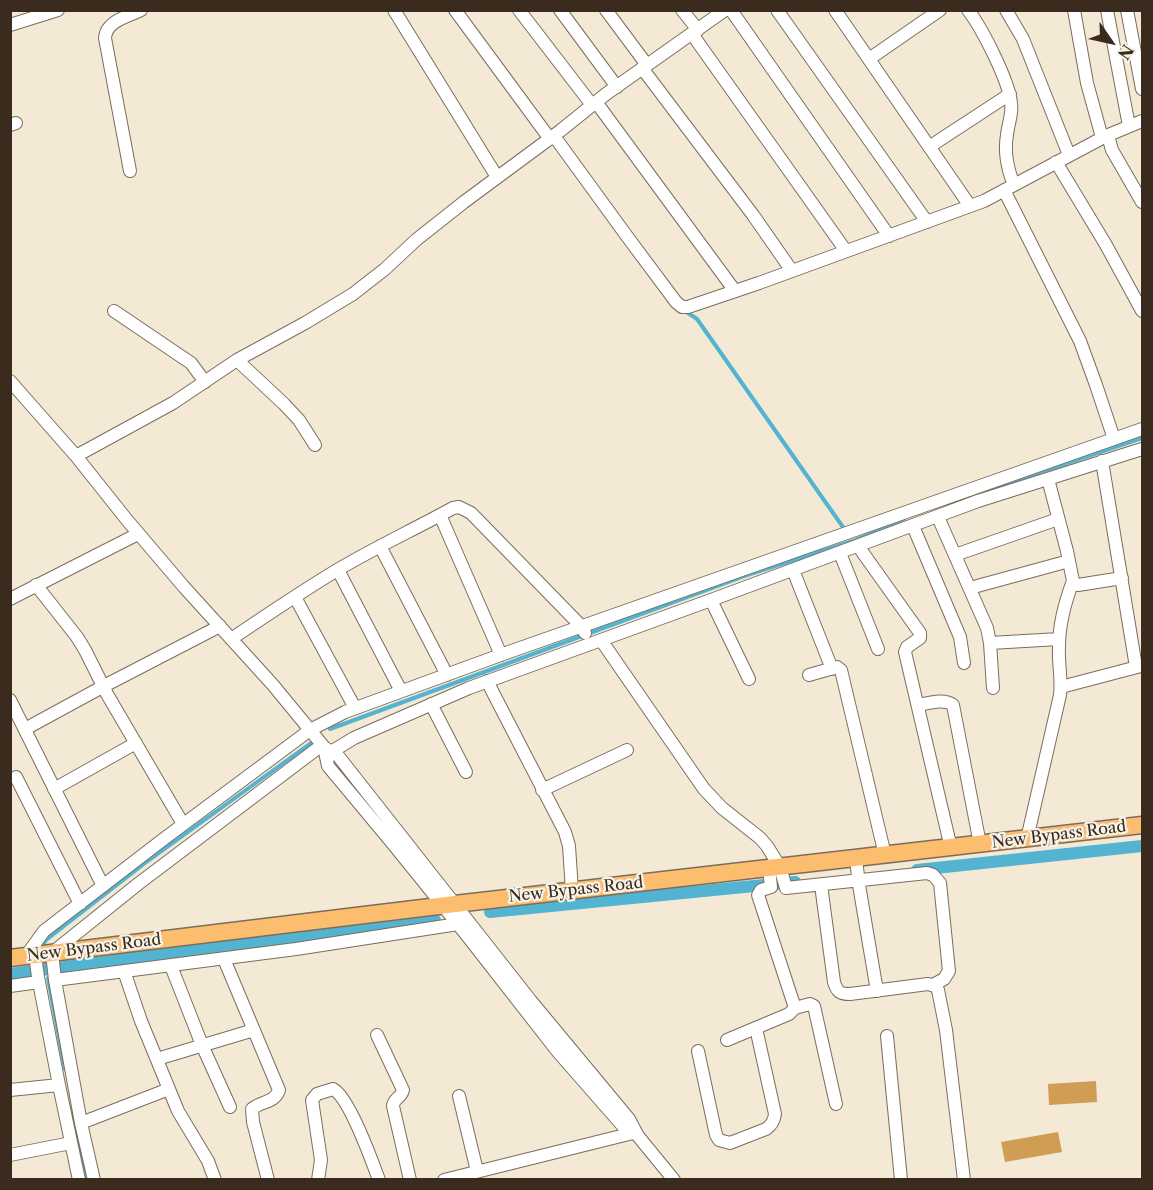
<!DOCTYPE html>
<html>
<head>
<meta charset="utf-8">
<style>
  body { margin:0 }
  #map { position:relative; width:1153px; height:1190px; overflow:hidden; background:#f3e9d4; font-family:"Libre Caslon Text",serif }
  canvas { display:block }
  .frame { position:absolute; inset:0; border:12px solid #3b2a1e; pointer-events:none }
  .north { position:absolute; left:1081px; top:12px; width:60px; height:60px; -webkit-text-stroke:4px #f7f3e8; paint-order:stroke; rotate:124deg; font-size:16px; font-weight:700; line-height:24px; text-align:center; color:#3b2a1e }
  .north::after { content:''; display:block; margin:auto; width:21px; height:27px; background:#3b2a1e; clip-path:polygon(50% 0,100% 100%,50% 72%,0 100%) }
</style>
</head>
<body>
<div id="map">
<canvas width="1153" height="1190"></canvas>
<div class="frame"></div>
<div class="north">N</div>
</div>
<script>
const ctx = document.querySelector('canvas').getContext('2d');
ctx.lineJoin = 'round';
function trace(path, color, width, dash) { ctx.strokeStyle = color; ctx.lineWidth = width; ctx.lineCap = dash ? 'butt' : 'round'; ctx.setLineDash(dash || []); ctx.stroke(path); }
function fill(path, color) { ctx.fillStyle = color; ctx.fill(path, 'evenodd'); }
function drawText(font, color, halo, rows, align = 'center') {
  ctx.font = font + ' "Libre Caslon Text",serif'; ctx.lineWidth = 4.5; ctx.setLineDash([]); ctx.textBaseline = 'middle'; ctx.strokeStyle = halo; ctx.fillStyle = color; for (const [text, x, y, turn = 0] of rows) {
    ctx.save(); ctx.translate(x, y); ctx.rotate((+turn || 0) * Math.PI / 180); ctx.textAlign = isNaN(turn) ? turn : align; if (halo) ctx.strokeText(text, 0, 0); ctx.fillText(text, 0, 0); ctx.restore();
  }
}
trace(new Path2D(`
  M685,311L697,319L845,530
  M990,489L1142,438
  M330,729L744,576L853,541L904,519
  M43,945L46,940L145,863L311,743
  M48,978L65,1069
  M76,1127L87,1180`), '#53b4d2', 4);
trace(new Path2D(`
  M917,870L1142,846
  M490,912L795,882
  M10,974L435,920`), '#53b4d2', 12);
fill(new Path2D(`
  M1096,1081L1097,1102L1049,1105L1048,1084Z
  M1058,1132L1062,1152L1005,1162L1001,1142Z`), '#d09d55');
const minor = new Path2D(`
  M394,10L497,177
  M455,10L550,139
  M519,10L592,105
  M560,10L617,87
  M606,10L647,65
  M682,10L698,30
  M731,10L889,236
  M777,10L927,222
  M835,10L970,206
  M968,10C982,28 1009,81 1011,103C1013,113 1008,124 1007,135C1004,152 1007,168 1014,185
  M1006,10L1023,39L1069,155
  M1074,10L1087,83L1101,134L1106,136L1142,121
  M1107,10L1129,126
  M1127,10L1142,89
  M10,25L58,10
  M692,34L846,251
  M869,59L940,10
  M642,68L753,215L792,271
  M596,102L735,291
  M10,125L16,123
  M554,136L626,235L676,302L682,307H688L759,283L984,201L1106,136
  M1108,136L1112,150L1142,202
  M929,147L1010,94
  M1056,162L1106,245L1142,311
  M130,171L105,38C106,21 127,17 141,10
  M1004,190L1080,341L1096,385L1114,439
  M114,311L182,357L191,363L205,382
  M237,360L284,404L299,420L315,445
  M10,381L76,456L127,520L184,587L273,685L324,747L339,757L531,1001L629,1119L638,1136L674,1180
  M76,456L173,403L237,360L305,323L353,294L385,269L416,240L464,202L560,131L606,94L725,10
  M1102,461L1136,667
  M1048,479L1067,551L1073,581L1075,584L1078,585L1122,578
  M440,515L501,655
  M938,517L987,628L990,643L993,688
  M913,526L960,637L964,663
  M380,546L447,675
  M858,546L920,633V638L907,647L905,652L951,848
  M840,553L878,649
  M955,555L1058,519
  M338,570L401,691
  M793,570L832,669
  M36,585L77,637L85,650L107,694L183,824
  M970,588L1069,561
  M295,597L355,708
  M10,599L138,534
  M711,600L749,679
  M231,639C267,615 302,591 339,569C376,547 415,529 453,508L459,507L471,513L582,627L585,633
  M601,640L704,789L722,808L760,838L767,846L780,867L786,888L927,873L933,875L940,883L949,971L944,979L933,985
  M990,643L1059,639
  M809,675L837,667L841,670L885,855
  M487,681L565,832L569,846L572,891
  M1061,687L1141,666
  M10,700L103,886
  M431,704L466,772
  M918,705C929,703 944,698 953,705L980,844
  M25,729L104,686L220,626
  M324,747L328,766L393,844L465,933L558,1052L622,1125L635,1134
  M331,752L354,738L469,688L711,600L978,501L1142,449
  M16,777L80,904
  M54,789L136,743
  M542,790L627,750
  M1027,839L1060,695C1062,679 1058,663 1059,647C1059,625 1065,602 1073,581
  M856,859L859,885L877,991
  M821,885L834,982C837,992 840,994 850,994L928,984L935,986L938,990L946,1030L964,1180
  M35,955L38,977L59,1085L79,1180
  M26,956L44,931L165,838L310,730L345,712L506,653L1142,429
  M224,959L279,1090C275,1103 261,1101 252,1109L253,1122L268,1180
  M171,966L202,1045L230,1107
  M124,971L141,1021L178,1111L208,1161L215,1180
  M55,980L296,949L458,924
  M10,986L39,982
  M795,1008L810,1004L814,1006L836,1104
  M377,1035L403,1090C402,1097 393,1099 393,1106L410,1180
  M887,1036L901,1180
  M727,1040L789,1014L795,1008L758,895L761,890L771,887L769,868
  M698,1051L716,1135L719,1140L730,1143L766,1129C772,1125 774,1121 775,1114L756,1028
  M157,1059L254,1030
  M10,1090L59,1085
  M459,1096L477,1171
  M81,1123L169,1089
  M10,1155L71,1143
  M94,1180L81,1123L55,980L52,953L138,884L322,745
  M318,1180L321,1160L312,1100L317,1094L333,1089C349,1097 372,1161 379,1180
  M444,1180L633,1133`);
const major = new Path2D(`
  M10,958L455,904L1142,825`);
trace(minor, '#7b6d5e', 14);
trace(major, '#7b6d5e', 19);
trace(minor, '#fff', 12);
trace(major, '#fcbd6e', 16);
drawText('16px', '#3b2a1e', '#f7f3e8', [
  ["New Bypass Road",1059,835,-7],
  ["New Bypass Road",576,890,-6],
  ["New Bypass Road",94,948,-7]
]);
</script>
</body>
</html>
